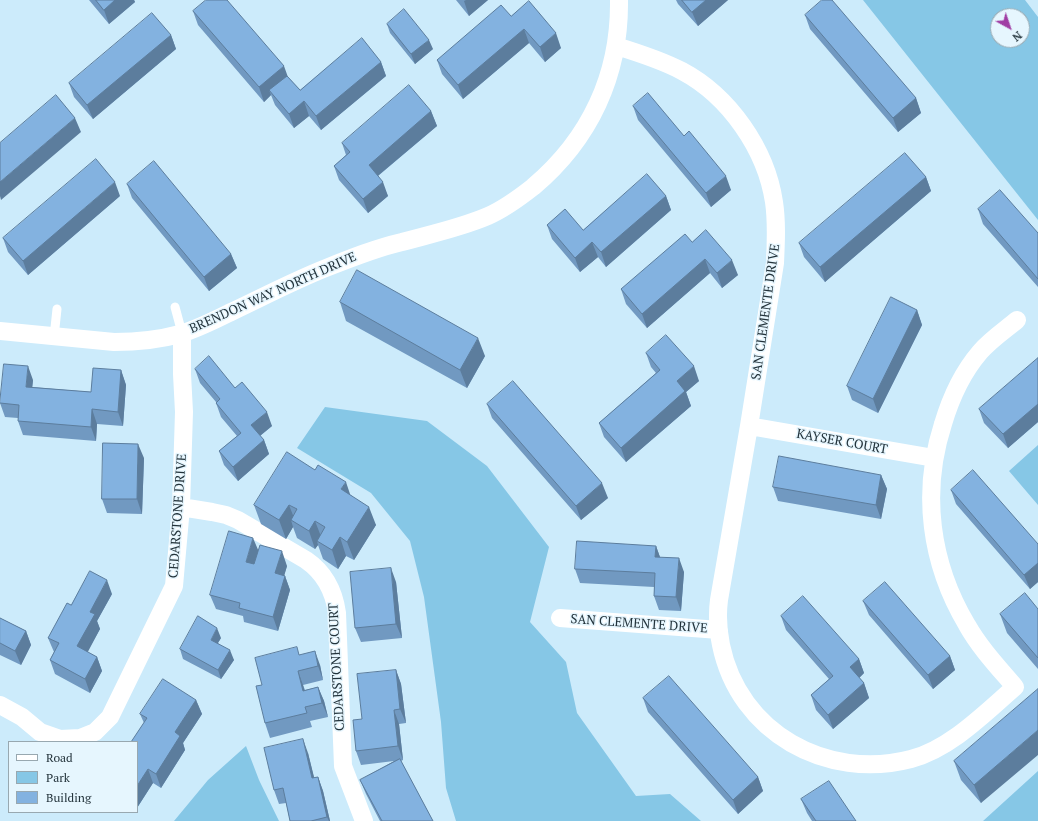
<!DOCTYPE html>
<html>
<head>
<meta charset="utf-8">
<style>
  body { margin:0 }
  #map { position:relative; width:1038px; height:821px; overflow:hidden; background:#ccebfb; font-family:"PT Serif",serif }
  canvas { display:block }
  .legend { position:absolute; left:8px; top:741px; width:130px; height:72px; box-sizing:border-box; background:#e6f6fe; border:1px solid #98a8b0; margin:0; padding:5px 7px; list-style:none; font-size:12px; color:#23333b }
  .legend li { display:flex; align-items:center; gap:8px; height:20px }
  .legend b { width:20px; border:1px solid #98a8b0 }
  .north { position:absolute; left:990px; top:8px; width:40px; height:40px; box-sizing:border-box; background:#e6f6fe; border:1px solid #98a8b0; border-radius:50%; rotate:140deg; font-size:11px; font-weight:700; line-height:16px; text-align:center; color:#23333b }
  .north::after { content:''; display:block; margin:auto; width:14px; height:18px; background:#a03da4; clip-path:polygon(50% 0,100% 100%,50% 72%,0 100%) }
</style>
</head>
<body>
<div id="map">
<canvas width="1038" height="821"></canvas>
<ul class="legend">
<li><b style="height:5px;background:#fff"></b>Road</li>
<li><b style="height:11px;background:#86c7e6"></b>Park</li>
<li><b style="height:11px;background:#83b2e0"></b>Building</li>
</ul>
<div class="north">N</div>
</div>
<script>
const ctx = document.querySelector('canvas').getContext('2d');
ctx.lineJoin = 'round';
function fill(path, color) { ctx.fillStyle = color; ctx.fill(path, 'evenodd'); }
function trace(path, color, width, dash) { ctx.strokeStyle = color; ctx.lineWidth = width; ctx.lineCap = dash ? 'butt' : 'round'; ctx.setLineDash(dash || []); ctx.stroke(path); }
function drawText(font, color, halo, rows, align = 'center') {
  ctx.font = font + ' "PT Serif",serif'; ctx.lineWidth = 3; ctx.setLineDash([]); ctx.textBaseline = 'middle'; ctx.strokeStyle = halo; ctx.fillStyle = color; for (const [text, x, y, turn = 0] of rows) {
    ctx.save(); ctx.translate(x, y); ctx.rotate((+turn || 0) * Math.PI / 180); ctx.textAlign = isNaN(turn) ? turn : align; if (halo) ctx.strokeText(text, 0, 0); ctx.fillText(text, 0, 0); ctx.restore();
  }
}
fill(new Path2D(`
  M863,0H1025L1038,17V220ZM998,16H1022V40H998Z
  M325,407L427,421L487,466L549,547L530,622L566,662L577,713L636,796L670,794L701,821H456L446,788L441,722L424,597L410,541L371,493L297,448Z
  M1038,445V505L1009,471Z
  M246,746L259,780L279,821H174L208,780Z
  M1038,771V821H983Z`), '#86c7e6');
trace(new Path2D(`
  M175,307L182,333
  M54,337L57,309`), '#fff', 9);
trace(new Path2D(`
  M616,46C639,53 661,60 682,71C729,96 766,149 774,202C777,222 776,242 775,263L749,426L719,600C717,615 718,630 721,645C739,733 827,781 911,759C950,749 985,713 1015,687C998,667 980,648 967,625C930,563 921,492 943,424C951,397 962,373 980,352C990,340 1005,330 1017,320
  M0,331L114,342C136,342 158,340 180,334C197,329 213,321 229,313C261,298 293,281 326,268C351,258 376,248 402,242C431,234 460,228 488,216C504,209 519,198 533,187C590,139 620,75 619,0
  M749,426L934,458
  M181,507L212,512L226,515L238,520L306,560C325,573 334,591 337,613L343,766L364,821
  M560,618L719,630
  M0,705L22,717L40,732L60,739L80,738L95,732L110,717L174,586L181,507L184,412L182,374V333`), '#fff', 18);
fill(new Path2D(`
  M89,0H134L135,2L109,24Z
  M456,0H488L469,16Z
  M676,0H728L698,26L678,4Z
  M193,11L287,76L300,90L381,62L386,76L321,130L309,116L294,128L275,105L271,95L264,102L198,25Z
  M805,15L916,98L921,113L898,132L810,29Z
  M511,16L561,48L545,62L529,43L463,99L442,74L437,60Z
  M387,24L433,49L415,64L390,33Z
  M171,35L176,49L93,119L74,97L69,83Z
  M633,106L684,136L731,190L711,207L638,120Z
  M431,111L437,126L378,176L388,196L368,213L339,180L334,166L346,155L342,143Z
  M926,177L931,191L825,282L804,257L799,243Z
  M127,184L231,254L237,268L209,291L132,198Z
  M120,196L28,275L8,252L3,238Z
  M666,196L671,210L606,267L598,257L580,272L552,239L547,225L583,230Z
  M978,209L1038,233V287L983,224Z
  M692,242L738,275L722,288L710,273L647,328L626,304L621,289Z
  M340,302L485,356L467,388L346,321Z
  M917,310L922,325L878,413L852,400L847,386Z
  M646,353L699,381L686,392L691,406L626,462L604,437L599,423L656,373L651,367Z
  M1038,358V422L1008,448L984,423L979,409Z
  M195,369L235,388L272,426L260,436L264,440L269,454L238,481L224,465L219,451L237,436L221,417L216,403V402L200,383Z
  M121,370L126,385L123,426L97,424L96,441L23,435L18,421V418L5,417L0,403L33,380L32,387L91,392Z
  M487,404L608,498L581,520L492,418Z
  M144,458L142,514L107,513L102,499Z
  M881,475L887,489L881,519L778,501L773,487Z
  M951,490L1038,544V582L1030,589L956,504Z
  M351,495L376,525L354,560L346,556L338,569L323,559L318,545L315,549L297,538L293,527L286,539L261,524L254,505Z
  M656,546L660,557L684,572L681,611L659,610L654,596V587L580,583L575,569Z
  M258,551L287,566L284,575L285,576L290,590L278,631L244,622L243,616L216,609L210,595Z
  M396,582L402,638L361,642L355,628Z
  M112,594L97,621L100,629L87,652L97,657L102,671L90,693L55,674L50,660L54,652L48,638L71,605Z
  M863,601L950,656L955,670L933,689L869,615Z
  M1038,609V669L1007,633L1000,614Z
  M781,616L859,659L864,673L859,678L864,683L869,698L833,729L816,710L811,695L829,679L786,630Z
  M0,618L26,631L31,645L21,665L0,655Z
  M221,638L218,643L234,660L221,679L183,659L180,649Z
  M300,655L320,665L323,680L303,685L305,690L318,687L324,701L328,717L310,721L312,727L270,738L265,723L262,685Z
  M396,670L401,684L406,723L399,724L403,760L401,761L433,821H380L366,794L360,780L394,761L361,765L356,751Z
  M1038,689L981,803L961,780L954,761Z
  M643,698L758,777L763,791L738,814L648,712Z
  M196,700L202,714L183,743L185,750L161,788L153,783L137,808L144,723L140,714Z
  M308,753L314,778L318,777L323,791L330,821H290L286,803L279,804L274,790Z
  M801,799L856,821H812L807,813Z`), '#7199c1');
fill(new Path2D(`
  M115,0H134L135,2L109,24L104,10Z
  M466,0H488L469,16L464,1Z
  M706,0H728L698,26L692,12Z
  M524,29L529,43L463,99L458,85Z
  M556,33L561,48L545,62L540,47Z
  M171,35L176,49L93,119L87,105Z
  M429,40L433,49L415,64L411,54Z
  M381,62L386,76L321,130L316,116Z
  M284,66L289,80L269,90L271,95L264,102L259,87Z
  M916,98L921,113L898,132L893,118Z
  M304,101L309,116L294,128L289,114Z
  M431,111L437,126L374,179L369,165Z
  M75,118L81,132L1,200L0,196V182Z
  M726,176L731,190L711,207L706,193Z
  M926,177L931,191L825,282L820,267Z
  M115,182L120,196L28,275L23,261Z
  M383,182L388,196L368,213L363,199Z
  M666,196L671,210L606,267L601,252Z
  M592,242L598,257L580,272L575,258Z
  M231,254L237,268L209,291L204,277Z
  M705,259L710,273L647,328L642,314Z
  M732,260L738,275L722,288L717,273Z
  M917,310L922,325L878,413L873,399Z
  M478,338L485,356L467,388L460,370Z
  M28,366L33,380L31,401L26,387Z
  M694,366L699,381L686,392L691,406L626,462L621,448L677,381Z
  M121,370L126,385L123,426L118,412Z
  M1038,404V422L1008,448L1003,434Z
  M92,409L97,424L96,441L91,427Z
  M267,412L272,426L256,439L251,425Z
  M264,440L269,454L238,481L233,467Z
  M138,444L144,458L142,514L137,499Z
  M881,475L887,489L881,519L876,505Z
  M346,482L352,500L341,489Z
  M602,483L608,498L581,520L576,506Z
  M289,505L296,523L291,520L293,527L286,539L279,520Z
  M369,507L376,525L354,560L347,542Z
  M315,521L322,539L317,541L318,545L315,549L309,531Z
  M340,537L346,556L338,569L332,550Z
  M253,538L259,552L252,576L246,562Z
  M656,546L661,560L655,557Z
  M282,551L287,566L281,587L275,573Z
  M679,558L684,572L681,611L676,597Z
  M1038,563V582L1030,589L1024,575Z
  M391,568L396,582L402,638L396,624Z
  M285,576L290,590L278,631L273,617Z
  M107,580L112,594L97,621L100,629L83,661L77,646L90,612Z
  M217,628L221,638L214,649L211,640Z
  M26,631L31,645L21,665L15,651Z
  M230,650L234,660L221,679L218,670Z
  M315,651L320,665L323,680L318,666Z
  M950,656L955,670L933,689L928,675Z
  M97,657L102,671L90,693L85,679Z
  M859,659L864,673L855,682L850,667Z
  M396,670L401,684L406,723L400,709Z
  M298,671L303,685L308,705L303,691Z
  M864,683L869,698L833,729L828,715Z
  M318,687L324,701L328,717L322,703Z
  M196,700L202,714L183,743L185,750L161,788L156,774L175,732Z
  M394,710L399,724L403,760L398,746Z
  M1038,730V755L981,803L974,785Z
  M303,739L308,753L318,793L312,778Z
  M148,769L153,783L137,808V786Z
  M318,777L323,791L330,821H329L327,817Z
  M758,777L763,791L738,814L733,800Z`), '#5c7d9d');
const building = new Path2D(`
  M96,0H115L104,10Z
  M206,0H227L284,66L259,87L193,11Z
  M682,0H706L692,12Z
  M822,0H832L916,98L893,118L805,15Z
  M529,1L556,33L540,47L524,29L458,85L437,60L501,5L511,16Z
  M404,9L429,40L411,54L387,24Z
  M152,13L171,35L87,105L69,83Z
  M362,38L381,62L316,116L304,101L289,114L269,90L287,76L300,90Z
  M409,85L431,111L369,165L383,182L363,199L334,166L350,152L342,143Z
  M648,93L684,136L689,131L726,176L706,193L633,106Z
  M56,95L75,118L0,182V143Z
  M905,153L926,177L820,267L799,243Z
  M96,159L115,182L23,261L3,238Z
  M154,161L231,254L204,277L127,184Z
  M647,174L666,196L601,252L592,242L575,258L547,225L565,209L583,230Z
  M1000,190L1038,233V279L978,209Z
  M706,230L732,260L717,273L705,259L642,314L621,289L685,234L692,242Z
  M357,270L478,338L460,370L340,302Z
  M891,297L917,310L873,399L847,386Z
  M666,335L694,366L677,381L685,391L621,448L599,423L660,370L646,353Z
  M209,356L235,388L242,382L267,412L251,425L264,440L233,467L219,451L241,433L216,403L220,399L195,369Z
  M1038,358V404L1003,434L979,409Z
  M4,364L28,366L26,387L91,392L93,368L121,370L118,412L92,409L91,427L18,421L19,405L0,403Z
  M513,381L602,483L576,506L487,404Z
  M103,443L138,444L137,499H102Z
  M287,452L315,470L318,465L346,482L341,489L369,507L347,542L340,537L332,550L317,541L325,527L315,521L309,531L291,520L297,509L289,505L279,520L254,505Z
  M779,456L881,475L876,505L773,487Z
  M973,470L1038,544V563L1024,575L951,490Z
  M229,531L253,538L246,562L254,564L260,545L282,551L275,573L285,576L273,617L239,608L240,603L210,595Z
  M577,541L656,546L655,557L679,558L676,597L654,596L655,573L575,569Z
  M391,568L396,624L355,628L350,572Z
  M90,571L107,580L90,612L95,614L77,646L97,657L85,679L50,660L59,643L48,638L67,603L71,605Z
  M885,582L950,656L928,675L863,601Z
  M1025,593L1038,609V658L1000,614Z
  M803,596L859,659L850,667L864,683L828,715L811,695L833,676L781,616Z
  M198,616L217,628L211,640L230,650L218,670L180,649Z
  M0,618L26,631L15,651L0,643Z
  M297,647L299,655L315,651L318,666L298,671L303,691L318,687L322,703L305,707L307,713L265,723L256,686L262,685L255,658Z
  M396,670L400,709L394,710L398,746L356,751L353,720L362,719L357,674Z
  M669,676L758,777L733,800L643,698Z
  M163,679L196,700L175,732L180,736L156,774L148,769L137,786V742H131L147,718L140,714Z
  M1038,689V730L974,785L954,761Z
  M303,739L312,778L318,777L327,817L311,821H290L283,788L274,790L264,748Z
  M400,759L433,821H382L360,780Z
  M829,781L856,821H816L801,799Z`);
fill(building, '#83b2e0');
trace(building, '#5c7d9d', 1);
drawText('13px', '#23333b', '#e6f6fe', [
  ["BRENDON WAY NORTH DRIVE",273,293,-24],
  ["SAN CLEMENTE DRIVE",766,312,-82],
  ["KAYSER COURT",842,442,10],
  ["CEDARSTONE DRIVE",178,516,-86],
  ["SAN CLEMENTE DRIVE",639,624,4],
  ["CEDARSTONE COURT",337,667,-93]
]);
</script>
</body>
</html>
